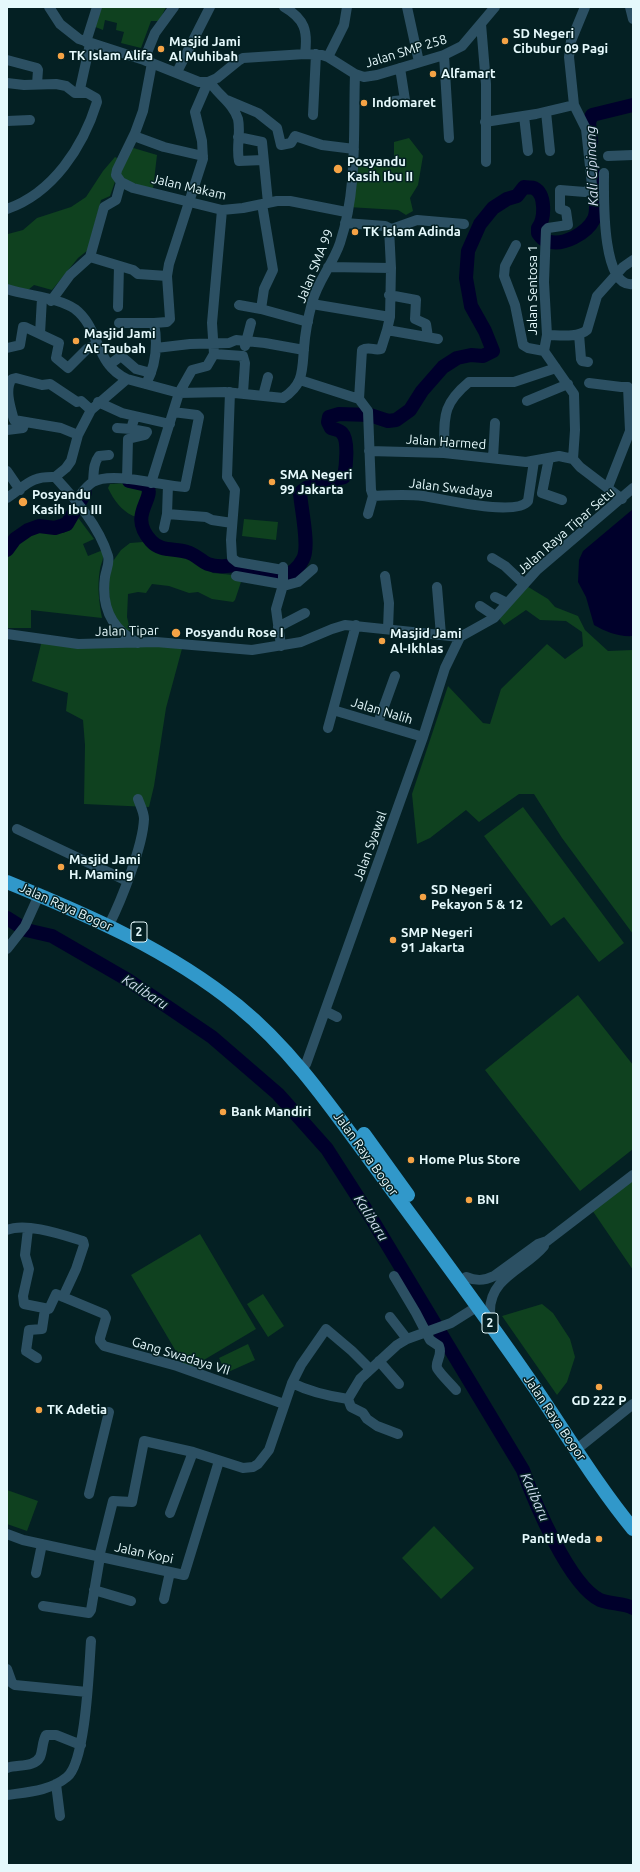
<!DOCTYPE html>
<html>
<head>
<meta charset="utf-8">
<style>
  body { margin:0 }
  #map { position:relative; width:640px; height:1872px; overflow:hidden; background:#042023; font-family:Ubuntu,sans-serif }
  canvas { display:block }
  .frame { position:absolute; inset:0; border:8px solid #e5f9fc; pointer-events:none }
</style>
</head>
<body>
<div id="map">
<canvas width="640" height="1872"></canvas>
<div class="frame"></div>
</div>
<script>
const ctx = document.querySelector('canvas').getContext('2d');
ctx.lineJoin = 'round';
function fill(path, color) { ctx.fillStyle = color; ctx.fill(path, 'evenodd'); }
function trace(path, color, width, dash) { ctx.strokeStyle = color; ctx.lineWidth = width; ctx.lineCap = dash ? 'butt' : 'round'; ctx.setLineDash(dash || []); ctx.stroke(path); }
function drawText(font, color, halo, rows, align = 'center') {
  ctx.font = font + ' Ubuntu,sans-serif'; ctx.lineWidth = 3; ctx.setLineDash([]); ctx.textBaseline = 'middle'; ctx.strokeStyle = halo; ctx.fillStyle = color; for (const [text, x, y, turn = 0] of rows) {
    ctx.save(); ctx.translate(x, y); ctx.rotate((+turn || 0) * Math.PI / 180); ctx.textAlign = isNaN(turn) ? turn : align; if (halo) ctx.strokeText(text, 0, 0); ctx.fillText(text, 0, 0); ctx.restore();
  }
}
fill(new Path2D(`
  M100,7H166L159,21H151L141,48L121,43L124,32L116,30L117,23L105,20L103,30L93,26Z
  M409,138L423,156L418,185L410,198L413,211L406,215L398,210L348,207L354,165L394,167V142Z
  M130,147L157,155L153,189L116,179L110,196L101,200L88,250L78,258L52,290L34,285L28,290L7,285V232L8,234L23,230L37,218L71,207L86,197L103,171L115,157L119,159Z
  M127,483L142,486C150,496 139,506 138,517C124,515 113,499 108,488L110,484Z
  M76,515L94,539L83,544L88,556L103,550C105,557 101,563 100,569C97,586 99,602 102,618L31,610V628H8L7,626V556L18,543L32,533H63L70,530Z
  M244,519L278,522L276,540L242,536Z
  M143,542L152,550L167,556L181,554L213,573L243,576L235,600L233,602L212,599L198,592L189,593L169,586L152,584L146,593L138,592L128,594L127,617L130,630L124,632L110,611L108,568L121,550L130,543Z
  M525,585L548,599L555,607L578,616L585,630L608,651L633,650V934L562,838L534,794H519L479,822L466,810L430,838L417,844L412,794L448,686L483,723L490,724L501,689L547,644L565,659L583,646L582,632L566,621L540,620L526,610L504,625L497,616Z
  M42,640L183,645L166,708L154,786L149,807L84,804L85,745L83,720L66,711L68,693L32,681Z
  M523,807L624,943L599,962L564,917L551,926L484,836Z
  M578,995L633,1065V1149L580,1191L485,1070Z
  M633,1180V1270L592,1210Z
  M200,1234L256,1329L187,1370L131,1275Z
  M263,1294L284,1326L268,1337L247,1304Z
  M542,1304L553,1313L570,1339L575,1357L567,1382L557,1395L502,1316Z
  M248,1344L255,1360L226,1373L219,1358Z
  M7,1490L38,1501L27,1531L7,1524Z
  M434,1526L474,1568L441,1599L402,1558Z`), '#0f411f');
fill(new Path2D(`
  M633,509V636C619,637 606,632 594,625L586,597L578,582L579,560L583,551Z`), '#00002b');
trace(new Path2D(`
  M591,142L589,122L592,115L633,105
  M129,481L147,485C156,500 127,514 151,541C161,552 174,548 187,552C195,554 201,561 208,564C221,569 226,564 238,566C260,569 287,590 303,559C310,547 301,508 300,493C313,481 328,482 344,477C346,467 349,440 342,433C340,430 334,429 331,428L328,422L329,417L339,414L370,415L388,421L396,420L410,410L422,391L443,367L457,358L471,355L483,356L493,351L485,331L471,306L466,278L468,251L480,224L493,208L507,199L517,196L524,187C527,188 532,187 534,188C546,194 545,219 538,228V233C540,236 544,240 547,241C563,247 587,233 594,219C599,208 594,185 593,173
  M7,550L15,539L28,530L39,526L55,528L67,524L85,493
  M7,918L26,930L52,936L128,980L212,1037L278,1094L327,1149L370,1216L523,1470C534,1501 569,1585 600,1600C610,1604 623,1603 633,1608`), '#00002b', 14);
trace(new Path2D(`
  M49,7L60,24L79,39L144,60L199,82H208L217,78L238,61L243,58L305,54L322,55L328,57L355,74L364,77L377,75L444,55L462,46L495,7
  M284,7C305,19 308,31 305,54
  M407,7L419,62
  M630,7L633,19
  M481,24L486,84V162
  M86,42L97,7
  M444,55L449,138
  M328,57L344,25L347,7
  M7,60L37,68L38,70L37,84
  M144,60L155,33L174,7
  M152,63L143,111L135,133L117,170L116,175L121,182L133,188L222,210L243,208L277,201H290L346,212
  M177,72L210,7
  M210,82C218,95 233,103 238,119C241,133 236,147 239,161L263,160
  M7,83L24,85L56,84L66,86L75,93H85
  M227,100L258,113L277,128L281,145L291,143L295,136L322,145L354,149
  M394,101L405,100L400,68
  M546,112L550,151
  M313,115L316,54
  M524,116L528,151
  M7,121L30,120
  M485,122L536,114L574,105
  M134,136L164,147L203,156
  M238,137L262,142L268,203
  M608,156L633,155
  M604,173C604,194 601,289 633,284
  M7,209C53,193 83,147 97,102L96,98L80,89L90,44
  M345,223L385,226L389,228L391,268L390,317
  M389,230L417,220L464,224
  M516,245L505,266L504,276L515,305L523,345L528,348L544,351L574,394L575,430L573,459
  M90,257L104,207L116,200L121,182
  M328,267L391,268
  M7,289C27,296 58,297 75,309C100,328 95,365 127,379L179,393L225,392L283,398C304,384 302,371 304,348C305,334 308,318 312,303C317,282 333,264 340,243C358,189 353,130 355,74
  M389,295L416,300L415,319L426,324L428,337
  M51,301L70,275L90,257L133,270L138,274L167,276
  M312,304L390,317L387,330L438,339
  M239,305L261,309L308,322
  M118,307L119,266
  M261,309L264,289L273,270L262,204
  M119,323H154
  M40,334L42,298
  M579,334L581,359L582,361L588,362
  M547,335C558,335 578,338 587,330L597,296L623,267L633,260
  M245,346L251,323
  M7,348L20,345L23,327H25L59,343L56,358L68,368L87,349L97,344
  M156,348L190,344L229,343L236,340L265,343L304,350
  M544,351L547,335L544,282L546,230L548,228L568,225L566,211L560,209V190L585,192L591,189L592,185L586,129L574,105L569,57L571,41L585,7
  M214,354L243,356L245,363L243,393
  M109,365L121,356L136,369L151,373
  M300,380L359,399L368,411L371,490L373,496C390,495 406,494 423,496C442,499 516,517 528,501L534,461
  M589,383L621,387H628L630,431L608,487
  M146,384C156,365 158,344 154,323L167,322L170,319L167,276L169,264L203,159L202,141L195,112L208,82
  M230,392L227,477L235,490L231,540L232,558L237,562L283,570
  M263,396L268,377
  M359,399L362,350C369,346 374,351 381,349L387,330
  M527,401L568,384
  M98,402L122,413L170,424
  M117,428L131,429
  M7,430L23,428
  M78,435L61,428L14,420C11,409 4,389 12,379L16,378L42,385L50,384L77,402L81,401L91,410
  M369,451L444,453L526,462L559,456L573,459L580,467L622,499
  M444,453C445,419 440,406 469,382H514L556,368
  M493,458L495,423
  M549,458L542,493L562,500
  M7,471L20,490
  M55,477C76,500 99,526 108,556C110,563 106,570 105,577C101,607 111,629 138,643
  M55,477L66,468L71,461L78,435L91,410L127,379
  M127,479L128,439L145,435L147,432L131,429L135,416
  M93,482C94,472 93,464 99,456L109,455
  M151,483L179,393L192,370L207,366L214,354L212,323L222,210
  M7,498C27,485 30,476 55,477
  M76,500C81,494 86,486 93,482C112,471 161,486 185,487L199,417L197,415L173,412
  M167,514L206,517L212,520L232,523
  M368,514L373,496
  M164,528L167,514L168,485
  M492,558L505,566L524,584
  M236,576L287,585L298,582L313,569
  M385,576L389,603L388,629
  M437,587L441,635
  M495,597L507,603
  M480,606L495,616
  M278,627L305,613
  M7,634L78,644L156,642L252,650L301,642L332,629L345,625L460,637
  M460,637L494,618L537,570L633,488
  M281,646L276,609L283,585V567
  M333,710L423,737
  M378,723L395,676
  M328,728L356,625
  M17,829L127,881
  M109,925C121,901 143,846 144,819C144,812 140,805 138,799
  M7,949L25,926L39,895
  M325,1011L337,1017
  M306,1064L423,737L445,668L460,637
  M28,1229L25,1255L29,1269L23,1296L24,1304L49,1309L56,1294L104,1314L106,1318L100,1338V1341L104,1346L177,1366L284,1404
  M7,1230C26,1222 63,1235 83,1241L84,1245L76,1269L63,1297
  M394,1276L416,1313L430,1340L439,1346C443,1356 435,1361 437,1368C441,1375 450,1383 456,1390
  M466,1277C476,1281 484,1281 494,1276L538,1244L547,1241L633,1175
  M490,1311C490,1277 525,1269 544,1246
  M390,1317L407,1339
  M37,1358L26,1351L29,1330L42,1329L45,1309
  M379,1361L399,1384
  M292,1383C310,1392 328,1396 348,1399
  M348,1399L360,1379L397,1345L407,1339L451,1323L478,1306
  M348,1399L351,1407L363,1413L367,1419L377,1426L398,1434
  M577,1449L633,1404
  M89,1494L109,1412
  M170,1513L193,1452
  M7,1534L23,1540L184,1575L219,1461
  M99,1557L113,1501L132,1502L144,1441L193,1452L243,1468L253,1467L258,1464L269,1450L292,1383L301,1365L326,1329L352,1351L370,1369
  M36,1573L42,1544
  M94,1590L131,1601
  M164,1599L170,1572
  M43,1606L89,1613L91,1610L100,1557
  M7,1669L12,1683L15,1685L87,1692
  M7,1768C17,1764 34,1768 40,1757C43,1750 42,1742 46,1735H56L81,1745
  M56,1784L60,1816
  M7,1795C28,1792 50,1791 67,1777C86,1762 89,1667 91,1641`), '#2c5063', 10);
trace(new Path2D(`
  M7,882C88,915 169,950 238,1006C297,1054 339,1119 384,1179C434,1247 485,1315 533,1385C566,1433 596,1484 633,1529
  M364,1134L408,1195`), '#3198ca', 14);
for (const [x, y, r, color] of [
  [505,41,4,"#f5a345"],
  [161,49,4,"#f5a345"],
  [61,56,4,"#f5a345"],
  [433,74,4,"#f5a345"],
  [364,103,4,"#f5a345"],
  [338,169,5,"#f5a345"],
  [355,232,4,"#f5a345"],
  [76,341,4,"#f5a345"],
  [272,482,4,"#f5a345"],
  [23,502,5,"#f5a345"],
  [176,633,5,"#f5a345"],
  [382,641,4,"#f5a345"],
  [61,867,4,"#f5a345"],
  [423,897,4,"#f5a345"],
  [393,940,4,"#f5a345"],
  [223,1112,4,"#f5a345"],
  [411,1160,4,"#f5a345"],
  [469,1200,4,"#f5a345"],
  [599,1387,4,"#f5a345"],
  [39,1410,4,"#f5a345"],
  [599,1539,4,"#f5a345"]
]) { const dot = new Path2D(); dot.arc(x, y, r, 0, 2 * Math.PI); ctx.fillStyle = color; ctx.fill(dot); trace(dot, '#042023', 1.5); }
for (const [x, y, w] of [
  [139,932,16],
  [490,1323,16]
]) { const box = new Path2D(); box.roundRect(x - w / 2, y - 10, w, 20, 3); ctx.fillStyle = '#042023'; ctx.fill(box); trace(box, '#e5f9fc', 1); }
drawText('bold 12px', '#e5f9fc', null, [
  ["2",139,932],
  ["2",490,1323]
]);
drawText('bold 13px', '#e5f9fc', '#042023', [
  ["SD Negeri",513,34],
  ["Cibubur 09 Pagi",513,49],
  ["Masjid Jami",169,42],
  ["Al Muhibah",169,57],
  ["TK Islam Alifa",69,56],
  ["Alfamart",441,74],
  ["Indomaret",372,103],
  ["Posyandu",347,162],
  ["Kasih Ibu II",347,177],
  ["TK Islam Adinda",363,232],
  ["Masjid Jami",84,334],
  ["At Taubah",84,349],
  ["SMA Negeri",280,475],
  ["99 Jakarta",280,490],
  ["Posyandu",32,495],
  ["Kasih Ibu III",32,510],
  ["Posyandu Rose I",185,633],
  ["Masjid Jami",390,634],
  ["Al-Ikhlas",390,649],
  ["Masjid Jami",69,860],
  ["H. Maming",69,875],
  ["SD Negeri",431,890],
  ["Pekayon 5 & 12",431,905],
  ["SMP Negeri",401,933],
  ["91 Jakarta",401,948],
  ["Bank Mandiri",231,1112],
  ["Home Plus Store",419,1160],
  ["BNI",477,1200],
  ["GD 222 P",599,1401,"center"],
  ["TK Adetia",47,1410],
  ["Panti Weda",591,1539,"right"]
], 'left');
drawText('13px', '#e5f9fc', '#042023', [
  ["Jalan SMP 258",406,51,-17],
  ["Jalan Makam",189,187,13],
  ["Jalan SMA 99",315,266,-68],
  ["Jalan Sentosa 1",533,290,-90],
  ["Jalan Harmed",446,442,4],
  ["Jalan Swadaya",451,488,7],
  ["Jalan Raya Tipar Setu",566,531,-41],
  ["Jalan Tipar",127,631,-1],
  ["Jalan Nalih",382,711,17],
  ["Jalan Syawal",370,846,-70],
  ["Jalan Raya Bogor",66,907,24],
  ["Jalan Raya Bogor",366,1154,54],
  ["Gang Swadaya VII",181,1356,17],
  ["Jalan Raya Bogor",555,1418,56],
  ["Jalan Kopi",144,1553,12]
]);
drawText('italic 14px', '#d1ddf0', '#042023', [
  ["Kali Cipinang",592,166,-92],
  ["Kalibaru",145,992,33],
  ["Kalibaru",371,1218,58],
  ["Kalibaru",535,1497,66]
]);
</script>
</body>
</html>
